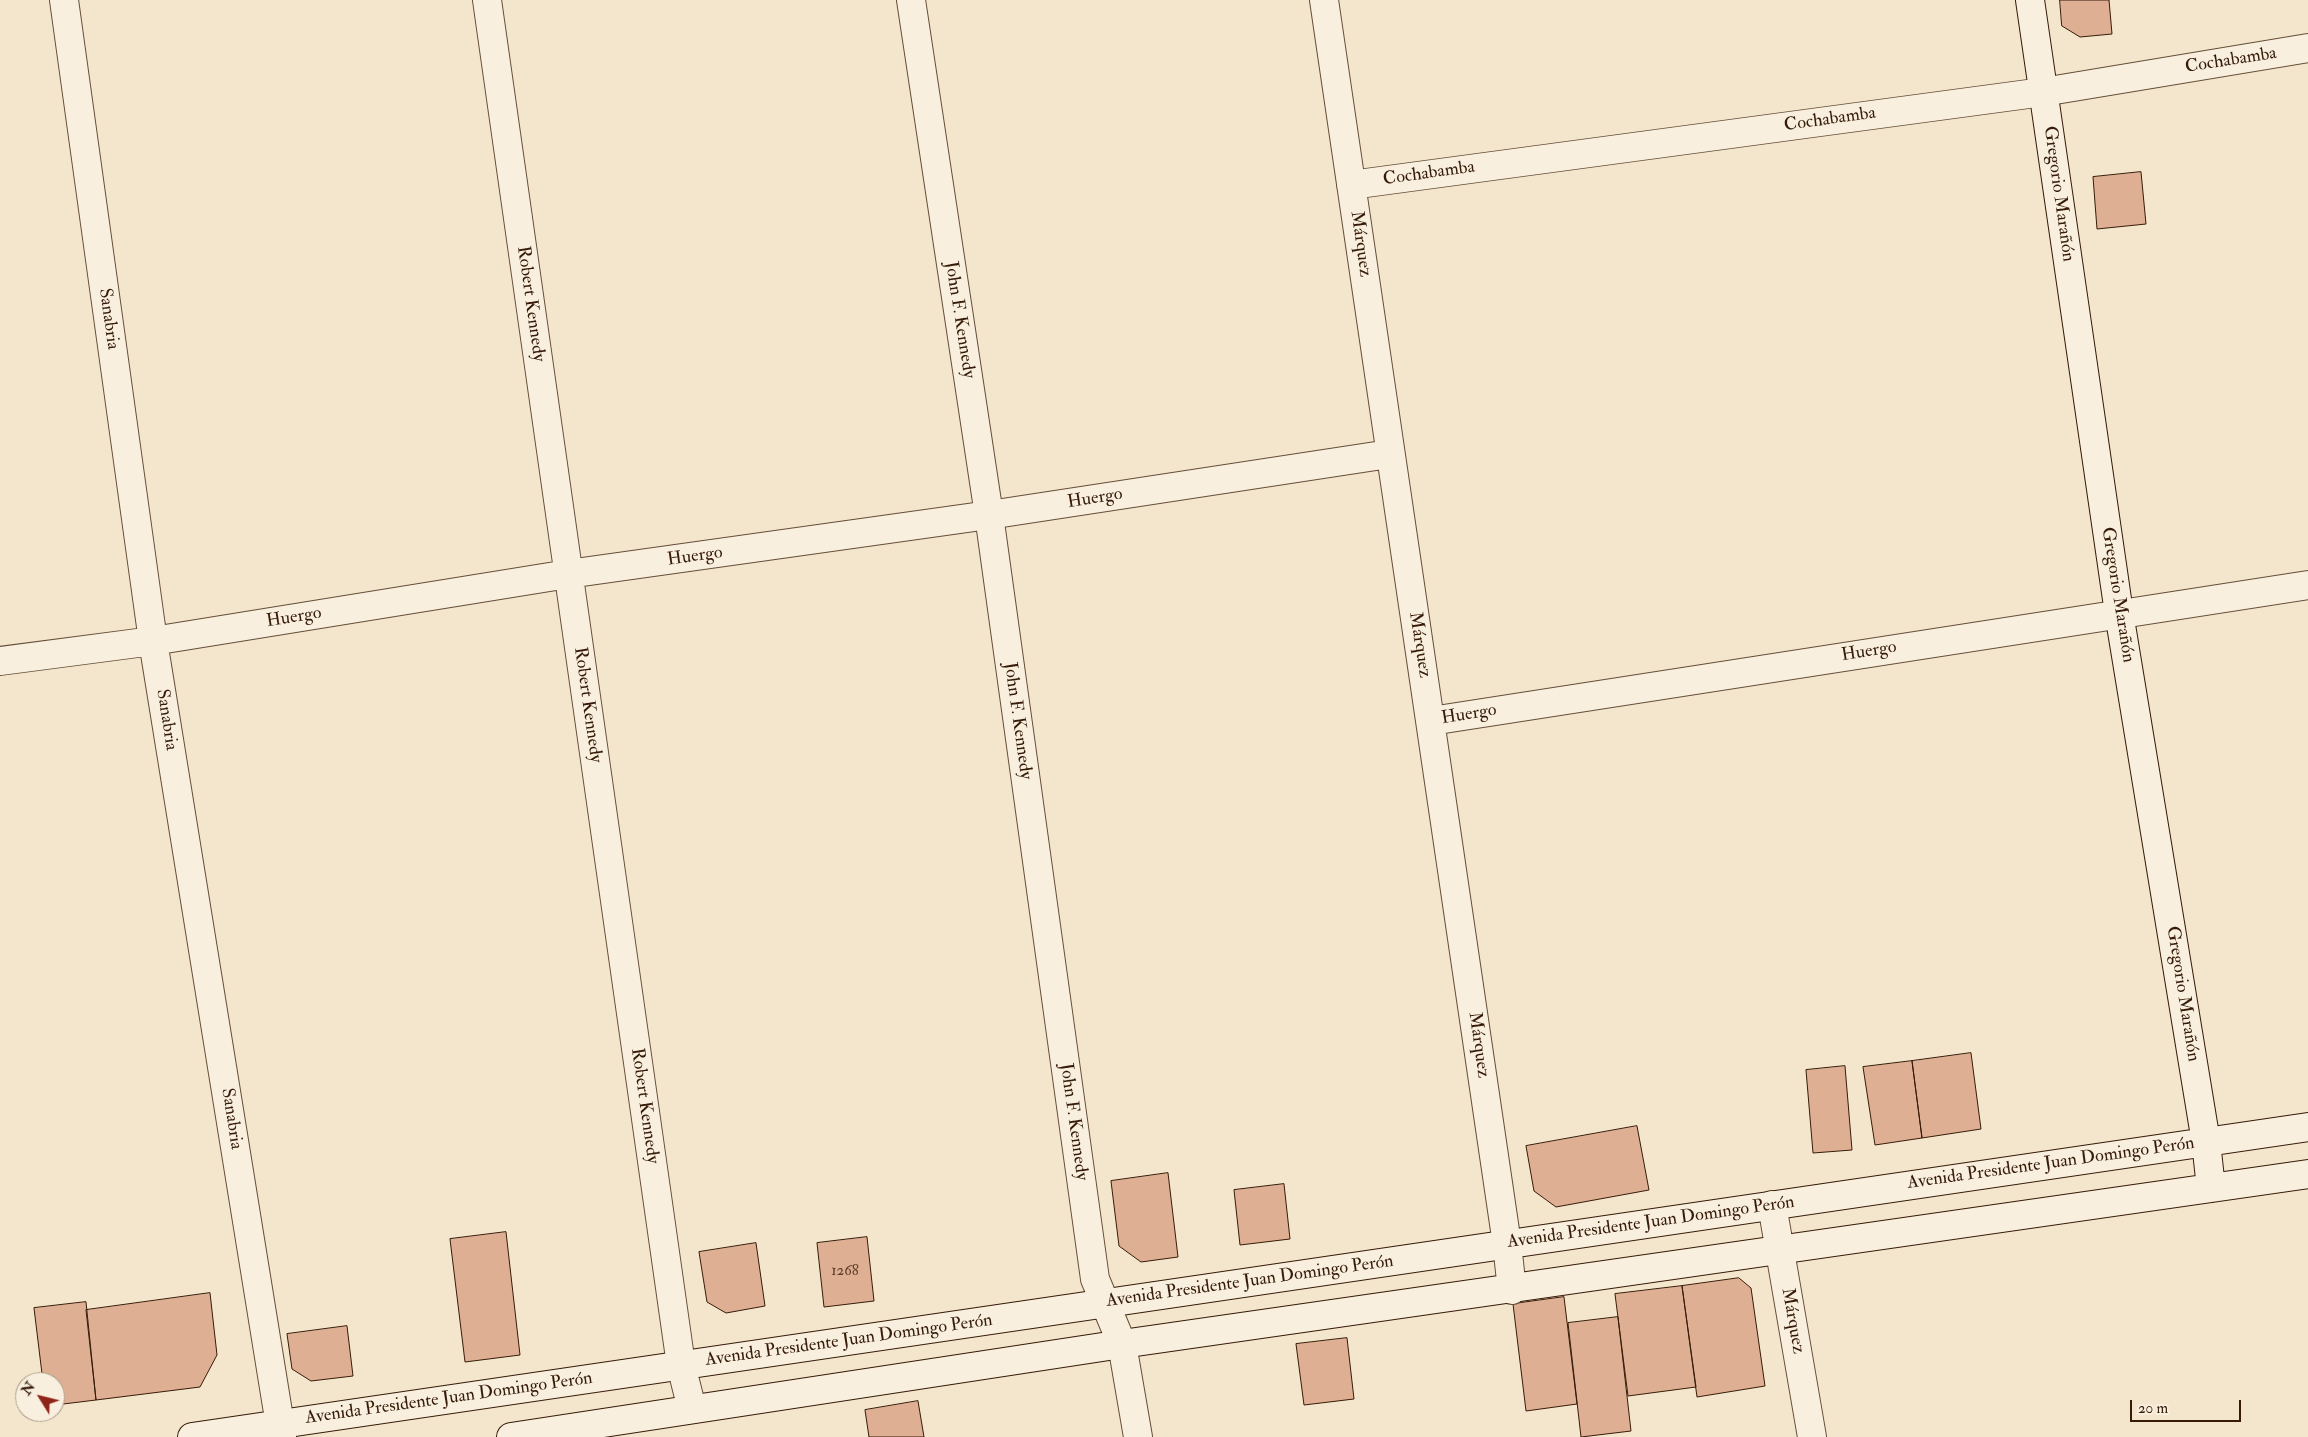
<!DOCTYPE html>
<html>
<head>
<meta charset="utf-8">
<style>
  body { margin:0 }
  #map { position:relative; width:2308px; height:1437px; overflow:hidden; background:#f4e6cc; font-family:"IM FELL Double Pica",serif }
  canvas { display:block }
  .north { position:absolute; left:15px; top:1372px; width:50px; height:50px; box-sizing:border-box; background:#f8efde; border:1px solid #aa9a88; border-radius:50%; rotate:306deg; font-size:14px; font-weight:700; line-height:20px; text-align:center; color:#361b08 }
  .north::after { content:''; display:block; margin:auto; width:18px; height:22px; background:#8f2418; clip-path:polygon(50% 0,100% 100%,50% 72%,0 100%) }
  .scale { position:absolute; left:2130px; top:1400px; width:111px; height:22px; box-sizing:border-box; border:2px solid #361b08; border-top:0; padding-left:6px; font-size:15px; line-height:18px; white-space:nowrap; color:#361b08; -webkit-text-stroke:4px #f8efde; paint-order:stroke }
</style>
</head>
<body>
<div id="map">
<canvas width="2308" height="1437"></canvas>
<div class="north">N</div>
<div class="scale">20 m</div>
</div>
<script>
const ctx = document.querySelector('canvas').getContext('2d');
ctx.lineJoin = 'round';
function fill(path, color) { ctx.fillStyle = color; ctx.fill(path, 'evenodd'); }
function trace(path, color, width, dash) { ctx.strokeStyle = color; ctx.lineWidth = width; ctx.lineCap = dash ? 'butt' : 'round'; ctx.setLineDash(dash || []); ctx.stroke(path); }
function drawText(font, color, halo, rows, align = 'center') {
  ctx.font = font + ' "IM FELL Double Pica",serif'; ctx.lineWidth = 4.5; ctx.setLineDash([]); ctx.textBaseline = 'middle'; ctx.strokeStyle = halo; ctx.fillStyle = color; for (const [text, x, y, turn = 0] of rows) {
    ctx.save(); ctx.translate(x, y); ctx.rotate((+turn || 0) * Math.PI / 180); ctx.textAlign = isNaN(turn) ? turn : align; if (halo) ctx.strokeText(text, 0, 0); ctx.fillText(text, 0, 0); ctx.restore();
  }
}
const building = new Path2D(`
  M2060,0H2109L2112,34L2080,37L2062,26Z
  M2141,172L2146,224L2097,229L2093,177Z
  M1971,1053L1981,1129L1922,1138L1912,1061Z
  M1912,1061L1922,1138L1875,1145L1863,1067Z
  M1845,1066L1852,1150L1813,1153L1806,1070Z
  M1637,1126L1649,1190L1556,1207L1534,1191L1526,1146Z
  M1168,1173L1178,1257L1141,1262L1119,1246L1111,1181Z
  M1284,1184L1290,1239L1240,1245L1234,1190Z
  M506,1232L520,1355L465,1362L450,1239Z
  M867,1237L874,1301L824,1307L817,1243Z
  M756,1243L765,1306L726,1313L707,1302L699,1252Z
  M1739,1278L1751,1288L1765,1386L1697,1397L1682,1286Z
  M1682,1286L1696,1387L1628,1396L1615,1294Z
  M210,1293L217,1355L200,1387L96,1400L86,1310Z
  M1564,1297L1577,1404L1526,1411L1513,1304Z
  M86,1302L96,1400L55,1405V1382H43L34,1308Z
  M1618,1317L1631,1431L1581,1437L1568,1323Z
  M347,1326L353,1376L311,1381L292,1369L287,1334Z
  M1347,1338L1354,1399L1304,1405L1296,1344Z
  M918,1401L924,1437H869L865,1410Z`);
fill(building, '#dfaf94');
trace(building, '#361b08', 1);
const street = new Path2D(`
  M64,0L153,641L282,1437
  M487,0L681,1365L692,1409
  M911,0L989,515L1095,1279L1122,1344L1138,1437
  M1324,0L1507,1244L1512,1290
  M1351,185L2043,92L2308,48
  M0,661L153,641L568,574L989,515L1389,454
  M1431,721L2308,585
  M1772,1205L1812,1437`);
const secondary = new Path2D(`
  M2030,0L2119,613L2206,1142L2211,1188
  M192,1437L2308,1127
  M511,1437L1122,1344L2308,1174`);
trace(street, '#664e39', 30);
trace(secondary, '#361b08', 30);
trace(street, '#f8efde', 28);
trace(secondary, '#f8efde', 28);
drawText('15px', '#60402b', null, [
  ["1268",845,1272]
]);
drawText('18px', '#361b08', '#f8efde', [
  ["Cochabamba",2231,61,-9],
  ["Cochabamba",1830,120,-8],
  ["Cochabamba",1429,174,-8],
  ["Gregorio Marañón",2058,194,82],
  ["Márquez",1360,244,82],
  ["Robert Kennedy",530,304,82],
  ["Sanabria",108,319,82],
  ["John F. Kennedy",959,320,81],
  ["Huergo",1095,499,-9],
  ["Huergo",695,557,-8],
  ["Gregorio Marañón",2117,595,81],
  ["Huergo",294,618,-9],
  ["Márquez",1419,645,81],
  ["Huergo",1869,652,-9],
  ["Robert Kennedy",587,705,82],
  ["Huergo",1469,715,-9],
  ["Sanabria",166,720,81],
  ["John F. Kennedy",1017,721,82],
  ["Gregorio Marañón",2182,994,81],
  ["Márquez",1478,1045,82],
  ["Robert Kennedy",644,1106,82],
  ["Sanabria",231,1119,81],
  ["John F. Kennedy",1073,1122,82],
  ["Avenida Presidente Juan Domingo Perón",2051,1164,-8],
  ["Avenida Presidente Juan Domingo Perón",1651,1223,-8],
  ["Avenida Presidente Juan Domingo Perón",1250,1282,-8],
  ["Márquez",1792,1321,80],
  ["Avenida Presidente Juan Domingo Perón",849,1341,-8],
  ["Avenida Presidente Juan Domingo Perón",449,1399,-8]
]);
</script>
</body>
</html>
